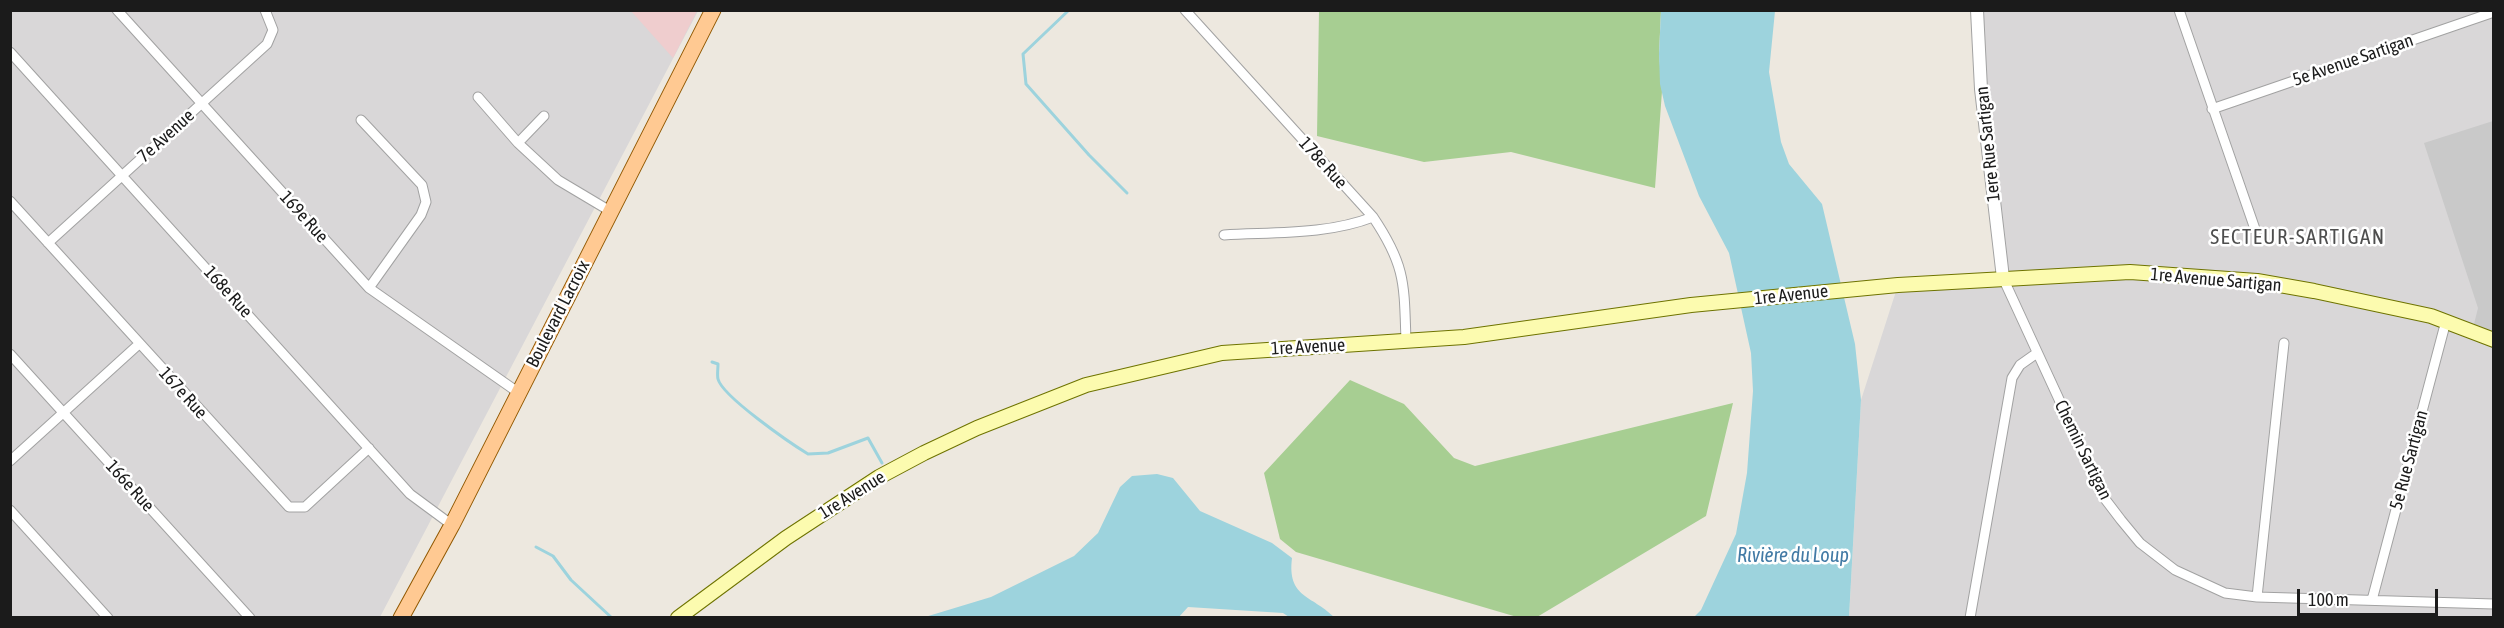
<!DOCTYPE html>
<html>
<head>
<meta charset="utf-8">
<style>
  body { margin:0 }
  #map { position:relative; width:2504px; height:628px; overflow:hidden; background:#ede8df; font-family:"Asap Condensed",sans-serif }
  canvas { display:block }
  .frame { position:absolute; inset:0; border:12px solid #1b1b1b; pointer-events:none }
  .scale { position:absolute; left:2297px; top:589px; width:141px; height:27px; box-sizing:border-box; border:3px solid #1b1b1b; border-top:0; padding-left:8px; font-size:18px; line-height:21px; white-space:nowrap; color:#1b1b1b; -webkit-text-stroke:4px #fff; paint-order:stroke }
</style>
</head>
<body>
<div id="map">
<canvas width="2504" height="628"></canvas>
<div class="frame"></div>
<div class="scale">100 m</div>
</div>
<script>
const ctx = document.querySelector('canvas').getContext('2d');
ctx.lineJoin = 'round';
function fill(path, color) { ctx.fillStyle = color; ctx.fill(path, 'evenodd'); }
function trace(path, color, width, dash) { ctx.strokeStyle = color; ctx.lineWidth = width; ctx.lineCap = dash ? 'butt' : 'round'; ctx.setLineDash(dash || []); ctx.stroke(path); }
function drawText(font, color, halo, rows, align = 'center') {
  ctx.font = font + ' "Asap Condensed",sans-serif'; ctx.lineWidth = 5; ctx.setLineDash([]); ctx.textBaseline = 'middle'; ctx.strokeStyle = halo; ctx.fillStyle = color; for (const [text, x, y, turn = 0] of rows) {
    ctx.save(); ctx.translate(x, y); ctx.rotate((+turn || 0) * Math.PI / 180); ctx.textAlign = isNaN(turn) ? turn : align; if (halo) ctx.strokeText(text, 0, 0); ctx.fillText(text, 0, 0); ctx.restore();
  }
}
fill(new Path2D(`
  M10,11H698L380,617H11Z
  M1977,11H2493V617L1849,618L1861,400L1898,285L2002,278Z`), '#d9d7d8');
fill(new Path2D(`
  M631,11H697L673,58Z`), '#efcdce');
fill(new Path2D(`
  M2493,121V340L2472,332L2478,308L2424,143Z`), '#c9c9c9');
fill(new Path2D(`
  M1319,11H1661L1659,54L1662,91L1655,188L1511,152L1424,162L1317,136Z
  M1350,380L1404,404L1454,458L1475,466L1733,403L1706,516L1537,617H1517L1296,552L1280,539L1264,473Z`), '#a7ce92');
fill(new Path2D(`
  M1661,11H1775L1769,72L1781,142L1789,164L1822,204L1855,344L1861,400L1849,617H1688L1695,616L1701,610L1736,534L1747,473L1753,391L1751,353L1729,253L1699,196L1665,106L1660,84L1659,54Z
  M1157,474L1173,478L1200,511L1272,543L1292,558C1287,598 1312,595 1334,617H1289L1283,613L1188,607L1178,618L925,617L991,597L1074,556L1098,533L1120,487L1132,476Z`), '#9dd3dd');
trace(new Path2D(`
  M1069,10L1023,54L1026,84L1089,155L1127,193
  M712,362L718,364C718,369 717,375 718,379C722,396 790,443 808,454L828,453L868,438L882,463
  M536,547L553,556L571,580L612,618`), '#9dd3dd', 3);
const minor = new Path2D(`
  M117,10L369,288L519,393
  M1185,10L1373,217C1406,266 1404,284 1406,341
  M2179,10L2255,229
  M10,52L410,494L452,525
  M478,97L518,143L558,180L610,211
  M2212,109L2494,12
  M361,120L422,185L426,202L421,215L369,288
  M518,143L544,116
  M10,201L289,507H305L369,448
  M1224,235C1273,232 1327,235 1373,217
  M48,243L267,44L273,30L265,10
  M2003,278L2105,499L2121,520L2140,543L2175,570L2225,593L2257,597L2494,604
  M10,354L250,618
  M10,461L139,344
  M10,510L108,618
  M2257,597L2284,343
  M2372,600L2446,321
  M1970,618L2012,378L2020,365L2037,353`);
const tertiary = new Path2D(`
  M1977,10L1981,89L2003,278`);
const secondary = new Path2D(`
  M678,618L786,538L879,477L924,453L977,428L1086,385L1222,353L1464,337L1691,305L1898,285L2130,272L2257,281L2314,291L2431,316L2494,340`);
const primary = new Path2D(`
  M401,618L452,525L713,10`);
trace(minor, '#a2a2a2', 11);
trace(tertiary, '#a2a2a2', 14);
trace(secondary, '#6e7300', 16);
trace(primary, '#915800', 17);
trace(minor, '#fff', 9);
trace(tertiary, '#fff', 12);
trace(secondary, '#fcfbaf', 14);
trace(primary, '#ffc992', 15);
drawText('18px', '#1b1b1b', '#fff', [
  ["5e Avenue Sartigan",2353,60,-19],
  ["7e Avenue",166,136,-42],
  ["1ere Rue Sartigan",1988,144,-96],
  ["178e Rue",1323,163,48],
  ["169e Rue",304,217,48],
  ["1re Avenue Sartigan",2216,280,5],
  ["168e Rue",228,292,48],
  ["1re Avenue",1791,295,-6],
  ["Boulevard Lacroix",558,314,-63],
  ["1re Avenue",1308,347,-3],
  ["167e Rue",183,393,48],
  ["Chemin Sartigan",2083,450,64],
  ["5e Rue Sartigan",2409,460,-75],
  ["166e Rue",130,486,48],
  ["1re Avenue",852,495,-32]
]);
drawText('italic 20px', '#427aa5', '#fff', [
  ["Rivière du Loup",1793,556]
]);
ctx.letterSpacing = '1.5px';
drawText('21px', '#4e4e4e', '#fff', [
  ["SECTEUR-SARTIGAN",2298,237]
]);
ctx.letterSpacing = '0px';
</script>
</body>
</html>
